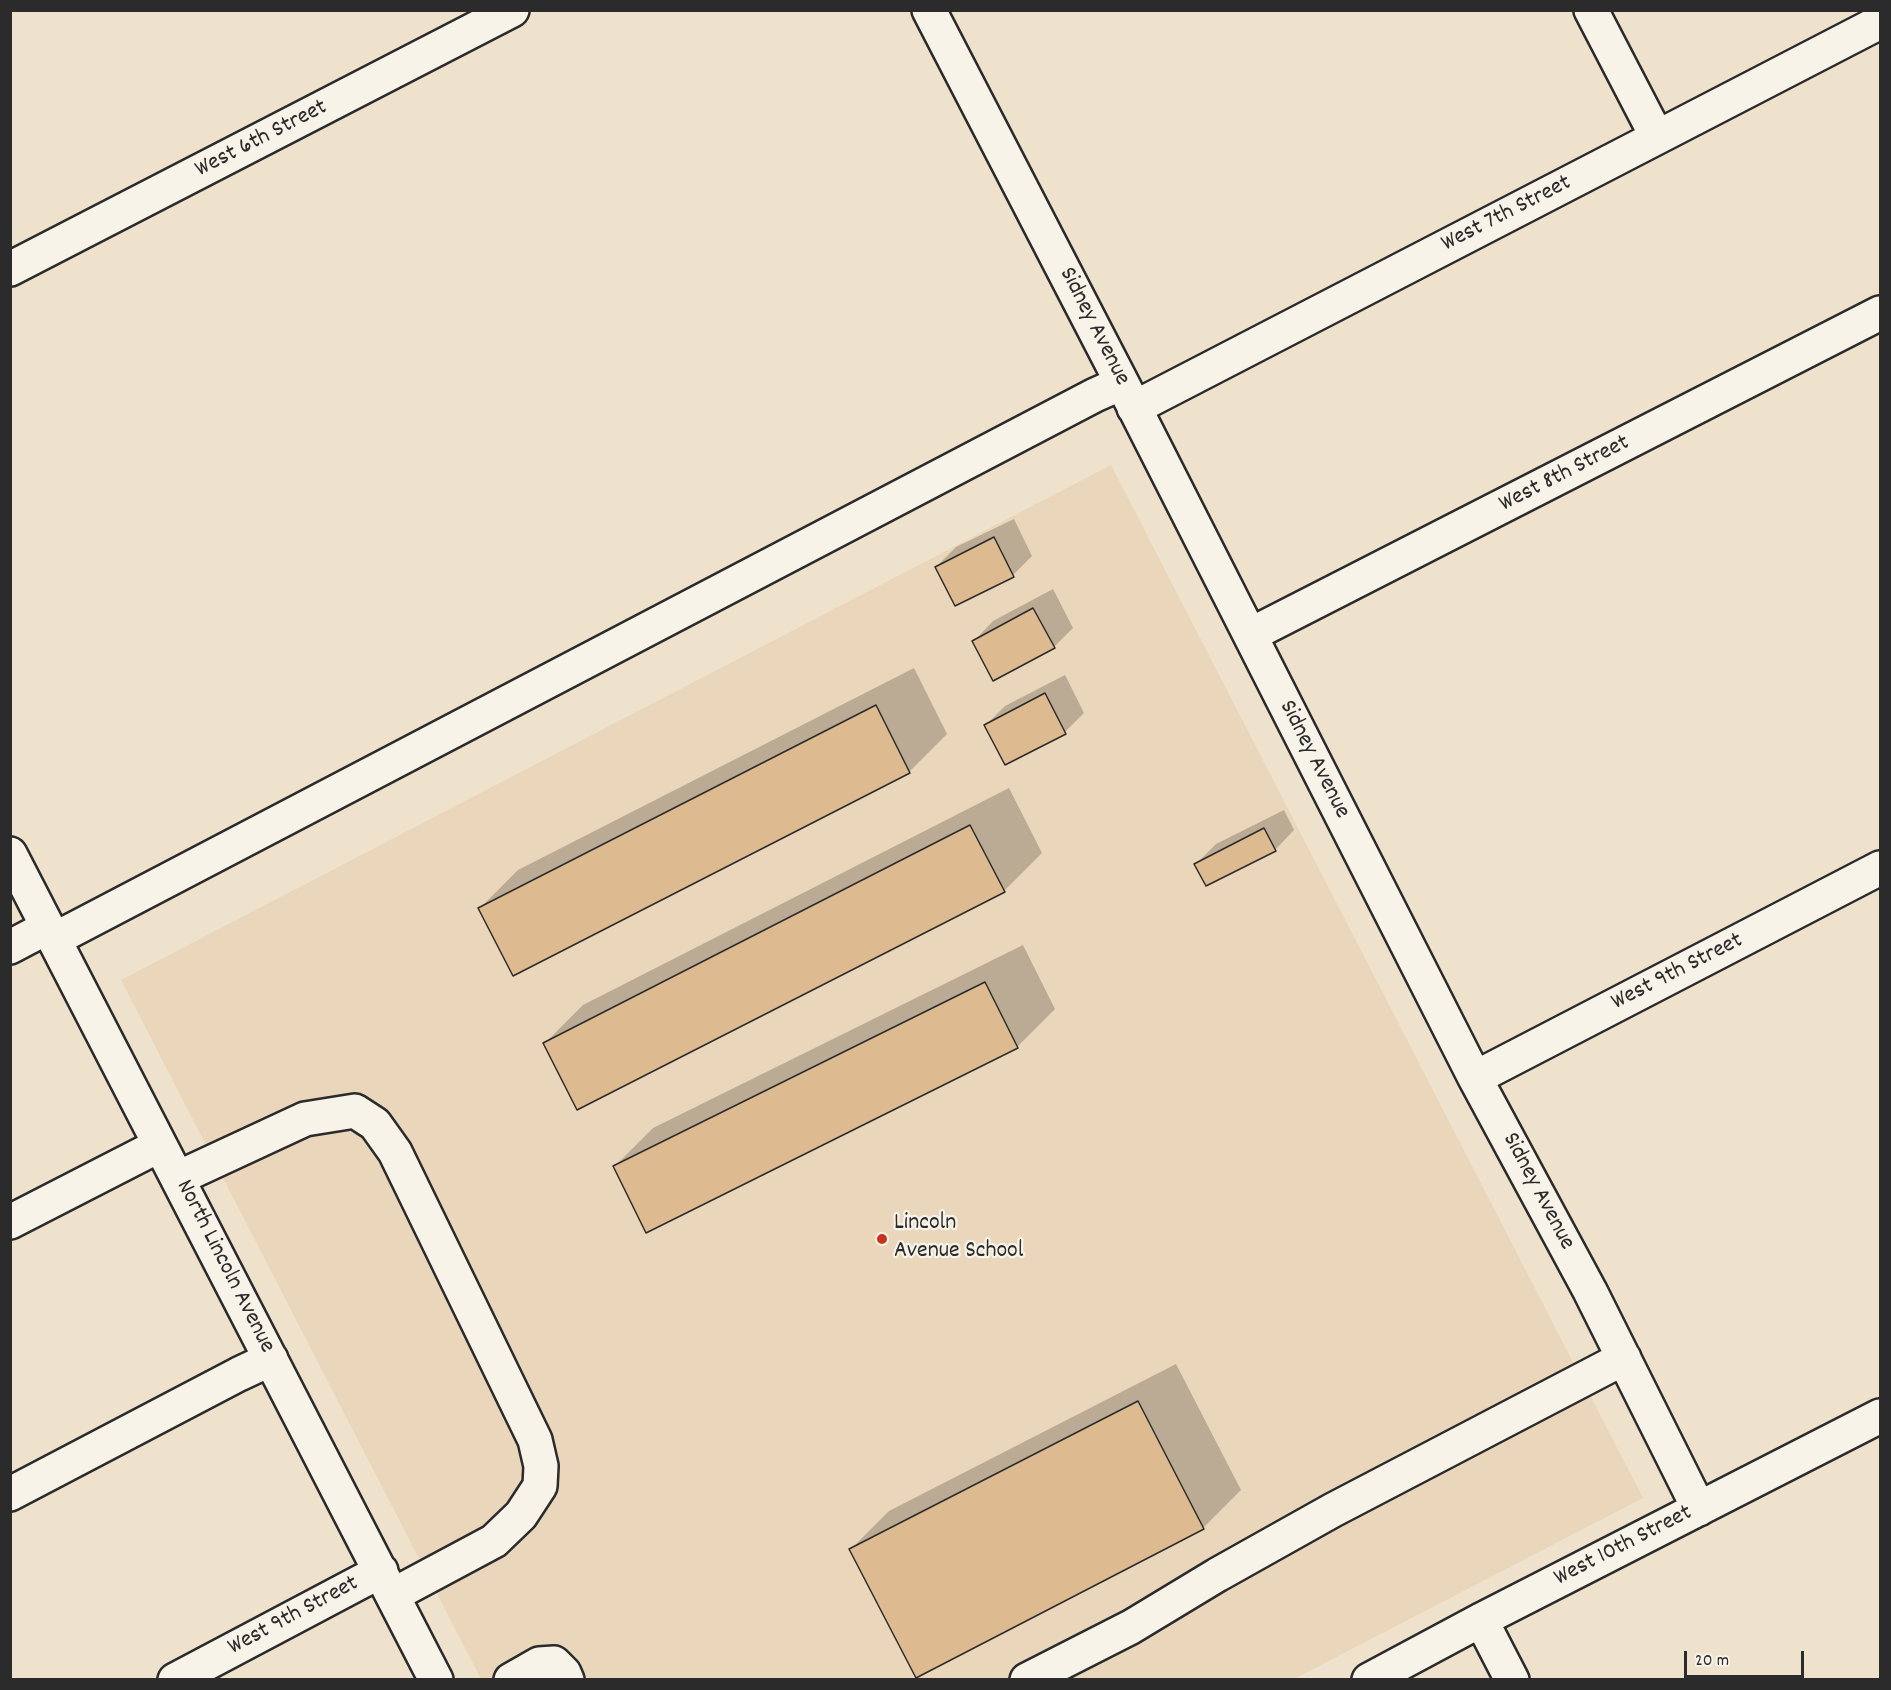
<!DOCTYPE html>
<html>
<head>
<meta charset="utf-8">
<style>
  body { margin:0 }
  #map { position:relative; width:1891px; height:1690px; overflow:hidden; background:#efe2cd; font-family:Dekko,sans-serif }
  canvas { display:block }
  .frame { position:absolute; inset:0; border:12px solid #2b2b2b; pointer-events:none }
  .scale { position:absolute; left:1684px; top:1651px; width:120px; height:27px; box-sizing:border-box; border:3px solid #2b2b2b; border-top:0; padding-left:8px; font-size:18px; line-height:21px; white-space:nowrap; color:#2b2b2b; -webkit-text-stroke:4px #f7f3e8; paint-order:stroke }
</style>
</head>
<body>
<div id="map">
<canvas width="1891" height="1690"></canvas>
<div class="frame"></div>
<div class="scale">20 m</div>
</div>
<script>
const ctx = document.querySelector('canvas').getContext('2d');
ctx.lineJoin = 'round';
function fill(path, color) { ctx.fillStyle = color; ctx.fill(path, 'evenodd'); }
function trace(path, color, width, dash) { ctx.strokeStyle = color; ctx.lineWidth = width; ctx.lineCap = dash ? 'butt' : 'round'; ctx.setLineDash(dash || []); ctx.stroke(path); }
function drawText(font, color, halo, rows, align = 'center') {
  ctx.font = font + ' Dekko,sans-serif'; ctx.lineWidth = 4.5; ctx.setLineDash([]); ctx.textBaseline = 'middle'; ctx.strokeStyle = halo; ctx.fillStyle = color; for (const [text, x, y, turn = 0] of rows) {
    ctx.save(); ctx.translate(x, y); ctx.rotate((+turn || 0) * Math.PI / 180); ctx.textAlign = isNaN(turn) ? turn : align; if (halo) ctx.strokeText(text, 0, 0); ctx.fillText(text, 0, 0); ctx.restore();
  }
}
fill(new Path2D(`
  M1111,465L1643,1498L1294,1679H481L121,980Z`), '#ead6ba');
fill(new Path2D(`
  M1014,519L1032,556L1013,575L936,567L956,547Z
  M1053,589L1073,628L1054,647L974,641L993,621Z
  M914,668L947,734L909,772L480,908L518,870Z
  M1065,675L1084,713L1065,732L986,725L1005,706Z
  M1009,788L1042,853L1004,891L545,1043L583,1005Z
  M1284,810L1294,830L1275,850L1196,864L1216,844Z
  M1023,945L1055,1009L1017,1047L647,1231L615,1166L653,1128Z
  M1176,1364L1241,1490L1203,1528L851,1549L889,1511Z`), '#0003');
const building = new Path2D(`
  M994,537L1014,577L955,606L935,567Z
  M1033,608L1055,648L993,681L972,641Z
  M1045,693L1066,734L1005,765L984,725Z
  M876,705L910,773L513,976L478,908Z
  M970,825L1005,892L577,1110L543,1043Z
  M1264,828L1276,851L1206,886L1194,864Z
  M985,982L1018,1048L646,1233L613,1166Z
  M1138,1401L1204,1529L916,1678L849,1549Z`);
fill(building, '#ddba8f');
trace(building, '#2b2b2b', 1.5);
const minor = new Path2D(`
  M929,10L1122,383L1475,1078L1590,1291L1699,1509
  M1591,10L1657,137
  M10,269L512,10
  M1134,408L1880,22
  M1250,635L1880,313
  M10,854L436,1680
  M55,939L1095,395L1122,383
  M10,947L48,927
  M1475,1078L1880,868
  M178,1178L305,1119L355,1111L375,1124L395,1152L535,1440L541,1466L540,1486L521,1515L494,1541L393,1595
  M10,1222L160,1145
  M10,1494L239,1374L271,1359
  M1481,1620L1512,1680
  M175,1680L381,1571
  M511,1680L539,1664L554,1663L564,1673L567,1680
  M1027,1680L1131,1627L1217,1575L1333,1510L1624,1358
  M1369,1680L1481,1620L1880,1416`);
trace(minor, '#2b2b2b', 38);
trace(minor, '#f7f3e8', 33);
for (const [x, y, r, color] of [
  [882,1239,6,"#c8321e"]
]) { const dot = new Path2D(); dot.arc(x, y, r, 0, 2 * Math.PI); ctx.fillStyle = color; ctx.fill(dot); trace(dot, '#f7f3e8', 2); }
drawText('24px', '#2b2b2b', '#f7f3e8', [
  ["West 6th Street",262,140,-27],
  ["West 7th Street",1507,215,-27],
  ["Sidney Avenue",1093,327,63],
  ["West 8th Street",1565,475,-27],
  ["Sidney Avenue",1313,760,63],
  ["West 9th Street",1678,973,-27],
  ["Sidney Avenue",1537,1192,62],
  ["North Lincoln Avenue",224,1267,63],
  ["West 10th Street",1624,1547,-27],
  ["West 9th Street",294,1617,-28]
]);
drawText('24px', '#2b2b2b', '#f7f3e8', [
  ["Lincoln",894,1225],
  ["Avenue School",894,1253]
], 'left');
</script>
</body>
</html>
